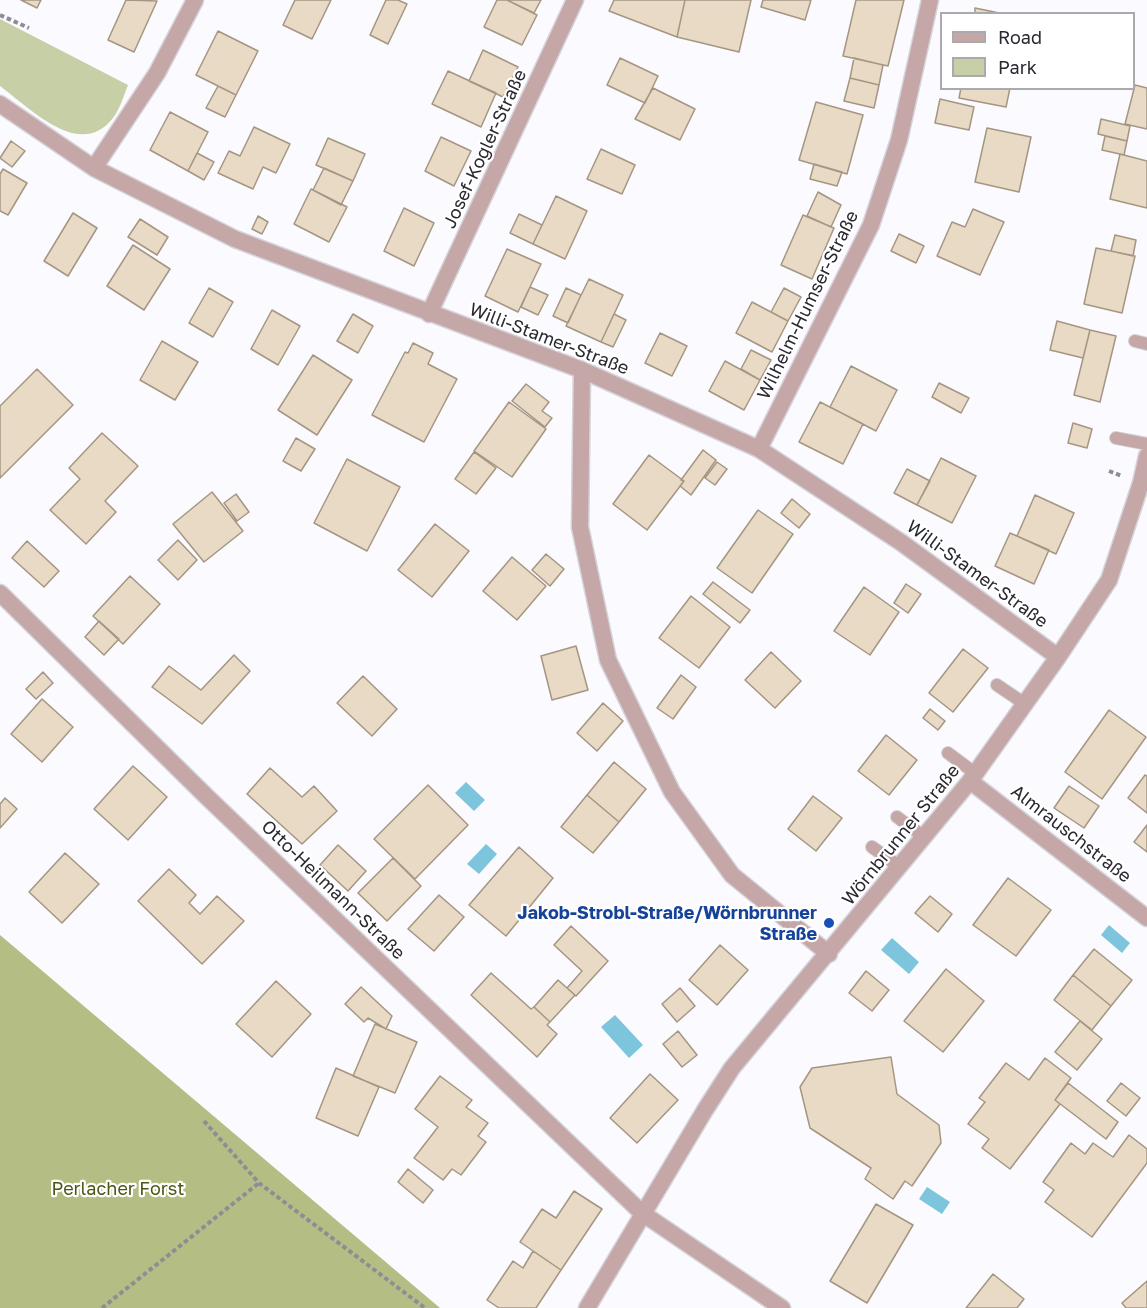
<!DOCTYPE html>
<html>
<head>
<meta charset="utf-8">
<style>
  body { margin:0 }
  #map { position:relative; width:1147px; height:1308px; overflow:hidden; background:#fbfaff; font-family:"Golos Text",sans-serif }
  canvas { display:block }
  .legend { position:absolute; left:940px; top:12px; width:195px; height:78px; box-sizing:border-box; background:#fff; border:2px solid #aaa9ad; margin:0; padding:8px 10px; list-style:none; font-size:18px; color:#2a2831 }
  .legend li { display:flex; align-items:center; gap:12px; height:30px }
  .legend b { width:30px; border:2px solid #aaa9ad }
</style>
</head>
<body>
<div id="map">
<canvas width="1147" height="1308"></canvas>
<ul class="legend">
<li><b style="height:8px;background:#c5a7a8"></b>Road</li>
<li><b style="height:16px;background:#c7cfa7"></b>Park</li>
</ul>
</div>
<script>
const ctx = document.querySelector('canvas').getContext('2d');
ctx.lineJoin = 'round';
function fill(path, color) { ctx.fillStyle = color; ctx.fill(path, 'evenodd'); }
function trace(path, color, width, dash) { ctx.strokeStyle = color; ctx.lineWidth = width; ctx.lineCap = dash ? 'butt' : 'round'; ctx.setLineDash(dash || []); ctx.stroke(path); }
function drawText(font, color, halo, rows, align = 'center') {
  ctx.font = font + ' "Golos Text",sans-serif'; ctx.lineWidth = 4.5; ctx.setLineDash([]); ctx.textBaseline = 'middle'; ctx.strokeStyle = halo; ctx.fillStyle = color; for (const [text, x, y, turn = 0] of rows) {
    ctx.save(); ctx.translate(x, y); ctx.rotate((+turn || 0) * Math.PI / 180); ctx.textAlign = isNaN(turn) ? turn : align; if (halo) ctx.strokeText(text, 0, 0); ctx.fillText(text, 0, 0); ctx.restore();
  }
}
fill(new Path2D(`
  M0,19L128,85C124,95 120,109 113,118C80,161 30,108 0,86Z`), '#c7cfa7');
fill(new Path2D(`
  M0,935L440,1308H0Z`), '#b4be84');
fill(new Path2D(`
  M466,782L485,800L474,811L455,793Z
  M486,844L497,854L479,874L467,864Z
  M1109,925L1130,943L1122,953L1101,935Z
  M892,938L919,962L909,974L881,950Z
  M615,1015L643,1045L629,1058L601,1027Z
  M927,1187L950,1202L942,1214L919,1199Z`), '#7dc5dd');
const building = new Path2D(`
  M21,0H41L37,8Z
  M126,0L157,1L134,52L108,40Z
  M295,0H331L312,39L283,25Z
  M386,0H398L407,4L388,44L370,35Z
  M497,0H507L537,15L522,45L484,27Z
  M507,0H541L534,13Z
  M614,0H685L677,37L609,11Z
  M685,0H751L739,52L677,37Z
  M763,0H811L805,20L761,7Z
  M856,0H904L888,66L843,56Z
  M975,8L1004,14H975Z
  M218,31L258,51L236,95L196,75Z
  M483,50L518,67L503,97L469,81Z
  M620,58L658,76L645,103L607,85Z
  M854,58L883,65L879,85L850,78Z
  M448,71L496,93L481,127L432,104Z
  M850,78L879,85L874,108L844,101Z
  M1135,85L1147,88V129L1125,124Z
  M218,86L236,95L225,117L206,108Z
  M653,88L695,109L680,140L635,119Z
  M961,88H1010L1006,107L959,98Z
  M940,99L974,107L969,130L935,123Z
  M816,102L863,115L847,174L799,160Z
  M170,112L208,132L188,171L150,150Z
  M1101,119L1130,126L1127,141L1098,134Z
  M254,127L290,144L276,173L263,167L253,189L218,173L229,151L240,156Z
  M987,128L1031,137L1019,192L975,182Z
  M1105,136L1127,141L1124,155L1102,150Z
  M441,137L471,151L454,186L425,171Z
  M328,138L365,154L353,181L316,165Z
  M11,141L25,151L12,167L0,158Z
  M601,149L635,165L622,194L587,179Z
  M197,153L214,162L204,180L188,171Z
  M1120,154L1147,161V208L1110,199Z
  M814,164L842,172L837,186L810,179Z
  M324,168L353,181L341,205L313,190Z
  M3,169L27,183L8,215L0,211V174Z
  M311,189L347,207L329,242L294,224Z
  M818,192L841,205L831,227L807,216Z
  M556,196L587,211L565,259L533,244Z
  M404,208L434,223L414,266L384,251Z
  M973,209L1004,222L980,275L937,256L952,222L965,227Z
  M73,213L97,228L68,276L44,261Z
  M519,214L542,225L533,244L510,233Z
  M803,215L834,228L812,279L781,265Z
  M258,216L268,222L262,234L252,229Z
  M140,219L168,237L157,255L128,237Z
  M899,234L924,246L916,263L891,251Z
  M1115,235L1136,240L1133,256L1111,251Z
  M133,245L170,269L144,310L107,286Z
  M1096,248L1135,256L1122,313L1084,304Z
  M507,249L541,264L518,312L485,296Z
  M589,279L623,295L601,342L566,326Z
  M530,287L548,295L538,315L521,307Z
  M209,288L233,302L213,337L189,323Z
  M566,288L581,295L568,323L553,316Z
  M784,288L801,297L788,321L771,312Z
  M752,302L788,321L772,352L736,333Z
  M272,310L300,326L278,365L251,349Z
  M353,314L373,326L358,353L337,341Z
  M614,314L626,320L613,347L601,342Z
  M1057,321L1090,330L1083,358L1050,350Z
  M1090,330L1116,336L1100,402L1074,395Z
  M660,333L687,346L672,376L645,363Z
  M162,341L198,362L175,400L140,380Z
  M413,343L433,353L428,364L457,379L424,442L372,415L405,352L408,353Z
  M751,350L771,360L760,380L741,369Z
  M313,355L352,380L317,435L278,410Z
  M725,361L760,380L744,410L709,391Z
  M851,366L897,390L876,431L830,407Z
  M37,369L73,405L0,478V406Z
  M939,383L969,398L961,413L932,397Z
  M526,384L549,402L542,411L552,418L545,427L512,401Z
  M509,402L546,429L512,477L474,451Z
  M820,402L863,424L843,464L799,442Z
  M1073,423L1092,429L1087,448L1068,443Z
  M102,433L138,466L105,501L116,512L86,544L50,510L80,479L69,468Z
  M296,438L315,449L301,471L283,461Z
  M703,450L716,460L691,495L680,486L684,481L681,480Z
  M474,452L496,468L476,494L455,479Z
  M649,455L684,481L647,530L613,504Z
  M941,458L976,476L952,523L917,505Z
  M347,459L400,487L367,551L314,523Z
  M717,462L727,469L715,485L705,478Z
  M907,469L930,481L917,505L894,493Z
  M212,492L243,531L204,562L173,524Z
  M236,494L249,512L237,521L224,503Z
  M1035,495L1074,513L1056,554L1017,536Z
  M792,499L810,514L799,528L781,513Z
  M758,510L793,534L752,593L717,568Z
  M435,524L469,551L432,597L398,570Z
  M1010,533L1049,550L1034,584L995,566Z
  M178,540L197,560L178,580L158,560Z
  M27,541L59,571L44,587L12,558Z
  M546,554L564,569L550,586L532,570Z
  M512,557L546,586L517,620L483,591Z
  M130,576L160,604L123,644L93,616Z
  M713,582L750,610L740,623L703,594Z
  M906,584L921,594L908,613L894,603Z
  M864,587L899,612L870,655L834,631Z
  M691,596L730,627L699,668L659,638Z
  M99,621L119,639L104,655L85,637Z
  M576,646L588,690L552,700L541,656Z
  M963,649L988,668L953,712L929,693Z
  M771,652L801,681L775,708L745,680Z
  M234,655L250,671L202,724L152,687L169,666L201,690Z
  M43,672L53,683L36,699L26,689Z
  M681,675L696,687L673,719L657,708Z
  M363,676L397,709L372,736L337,703Z
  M42,699L73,727L42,762L11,734Z
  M603,703L623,721L597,751L577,733Z
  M930,709L945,721L938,730L923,718Z
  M1109,710L1146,737L1102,799L1065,772Z
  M886,735L917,760L889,795L858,771Z
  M614,762L646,789L619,822L587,795Z
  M133,766L167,797L128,840L94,809Z
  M270,768L302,797L314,786L337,811L302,844L247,794Z
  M1145,775L1147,776V813L1128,798Z
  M428,785L468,825L415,879L374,839Z
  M1069,786L1099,806L1084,828L1054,808Z
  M587,795L619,822L593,853L561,827Z
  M813,796L842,818L816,851L788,829Z
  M5,798L17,809L0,828V804Z
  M1147,825V852L1134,842Z
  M338,845L366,871L348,891L320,865Z
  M519,847L553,878L506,936L469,905Z
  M65,853L99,884L62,923L29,892Z
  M393,858L421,886L387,921L358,893Z
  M169,869L196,895L189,903L200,914L217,896L244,921L202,964L138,901Z
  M1008,878L1051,910L1016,956L973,925Z
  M439,895L464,917L434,951L408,929Z
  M930,896L952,914L938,932L915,913Z
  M571,926L608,961L576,996L567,988L582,971L554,945Z
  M720,945L748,970L717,1005L689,980Z
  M1094,949L1132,980L1111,1006L1073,975Z
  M946,969L984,1001L943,1052L904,1021Z
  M866,971L889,990L872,1011L849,993Z
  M491,973L531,1009L534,1007L550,1022L547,1025L557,1034L537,1057L471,995Z
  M1073,975L1111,1006L1092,1030L1054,1000Z
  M558,980L575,995L550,1022L534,1007Z
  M276,981L311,1014L272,1057L236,1024Z
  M361,987L392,1016L386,1029L368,1018L364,1022L345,1004Z
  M680,988L695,1006L677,1022L662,1004Z
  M1080,1021L1102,1039L1077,1070L1055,1052Z
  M375,1024L417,1042L395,1093L353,1076Z
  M678,1031L697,1055L682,1067L663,1044Z
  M891,1057L897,1094L939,1125L941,1143L912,1186L905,1181L893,1199L865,1179L871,1168L810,1128L800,1087L812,1068Z
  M1045,1058L1071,1078L1055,1100L1060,1104L1010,1169L982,1148L989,1139L968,1124L985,1102L979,1098L1006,1063L1029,1080Z
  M336,1068L379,1087L358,1136L316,1118Z
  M650,1074L678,1100L637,1143L610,1118Z
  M440,1076L472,1100L466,1107L488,1123L478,1136L486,1142L461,1175L452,1169L443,1180L414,1158L438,1127L415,1109Z
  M1068,1083L1118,1122L1106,1139L1055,1100Z
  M1121,1083L1140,1098L1126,1116L1107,1101Z
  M1129,1135L1147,1149V1163L1092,1237L1045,1202L1054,1190L1043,1182L1071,1143L1085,1154L1093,1143L1113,1157Z
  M408,1169L433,1190L423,1203L398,1182Z
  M574,1191L602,1209L561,1270L520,1242L542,1209L556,1218Z
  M876,1204L913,1225L867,1303L830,1281Z
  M533,1251L561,1270L536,1308H499L487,1300L513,1261L523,1268Z
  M993,1274L1024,1299L1017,1308H966Z
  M1147,1281V1308H1126L1122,1303Z`);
fill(building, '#e9dac5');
trace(building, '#a49682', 1.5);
const service = new Path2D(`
  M1135,341L1147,344
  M1116,438L1147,444
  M997,685L1025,704
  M948,753L976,774
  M897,817L924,837
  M872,847L900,867`);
const minor = new Path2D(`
  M0,104L94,168L235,239L582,370L759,449L902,543L1058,657
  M94,168L157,73L195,0
  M429,314L575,0
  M582,370L580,527L608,660L672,792L732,875L829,954
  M759,449L871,225L899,140L930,0
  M0,593L206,796L642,1213L782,1308
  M970,781L1147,918
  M587,1308L705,1110L732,1068L970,781L1058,657L1109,580L1141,483L1147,456`);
trace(service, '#d5d4da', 14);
trace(minor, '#d5d4da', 19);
trace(new Path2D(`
  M0,15L29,28
  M1109,471L1122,476
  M204,1121L259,1183L425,1308
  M102,1308L259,1183`), '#8e8d94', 4, [4.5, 3]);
trace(service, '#c5a7a8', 12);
trace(minor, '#c5a7a8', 16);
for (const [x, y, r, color] of [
  [829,923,6,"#1a4fb4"]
]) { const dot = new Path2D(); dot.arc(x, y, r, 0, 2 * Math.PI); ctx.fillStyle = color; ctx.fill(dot); trace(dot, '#fff', 2); }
drawText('18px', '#2a2831', '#fff', [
  ["Josef-Kogler-Straße",485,149,-65],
  ["Wilhelm-Humser-Straße",808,305,-64],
  ["Willi-Stamer-Straße",549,339,21],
  ["Willi-Stamer-Straße",977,574,36],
  ["Almrauschstraße",1071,834,38],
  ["Wörnbrunner Straße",901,835,-51],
  ["Otto-Heilmann-Straße",333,890,44]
]);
drawText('bold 18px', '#164399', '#fff', [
  ["Jakob-Strobl-Straße/Wörnbrunner",817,913],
  ["Straße",817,934]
], 'right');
drawText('18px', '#4e5614', '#fff', [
  ["Perlacher Forst",118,1189]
]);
</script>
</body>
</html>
